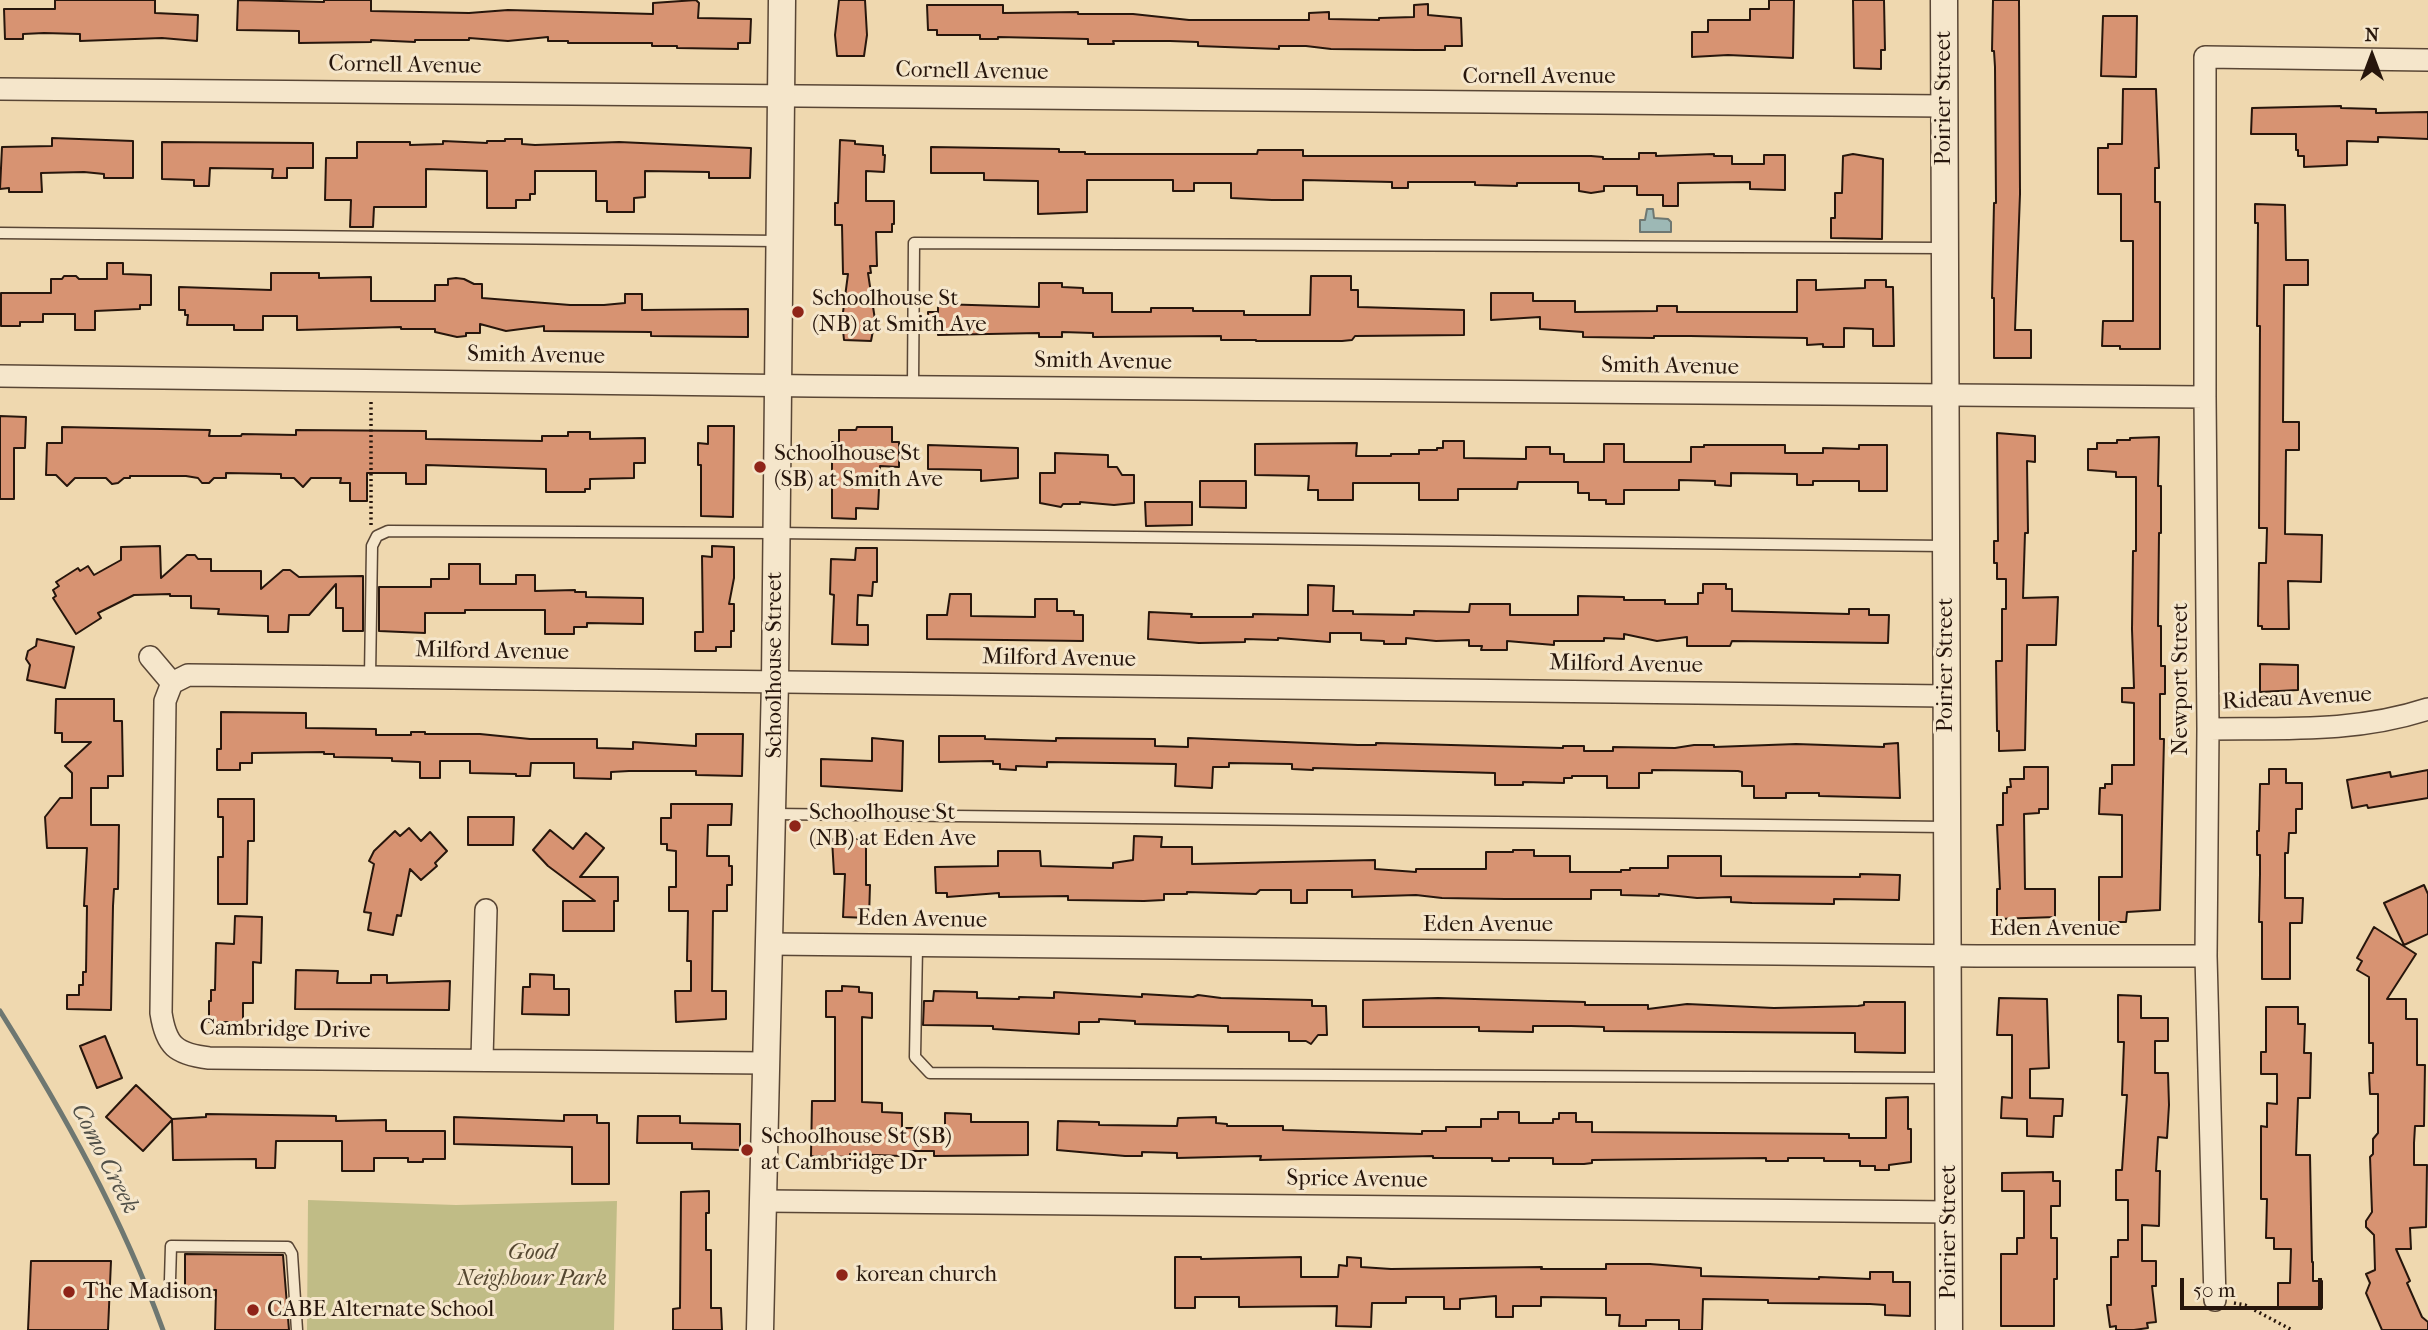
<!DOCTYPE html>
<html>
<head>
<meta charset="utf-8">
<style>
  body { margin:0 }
  #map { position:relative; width:2428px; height:1330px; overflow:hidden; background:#efd8af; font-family:"IM FELL French Canon",serif }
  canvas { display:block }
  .north { position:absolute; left:2337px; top:21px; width:70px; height:70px; -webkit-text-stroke:5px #f5e6cb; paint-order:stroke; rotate:0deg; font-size:19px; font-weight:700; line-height:28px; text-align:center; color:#27160c }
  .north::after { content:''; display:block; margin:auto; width:24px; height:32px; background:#27160c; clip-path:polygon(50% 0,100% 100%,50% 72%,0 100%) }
  .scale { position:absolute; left:2180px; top:1278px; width:142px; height:32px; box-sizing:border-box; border:4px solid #27160c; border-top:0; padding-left:9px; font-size:21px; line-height:24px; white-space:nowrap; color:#27160c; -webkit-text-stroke:5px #f5e6cb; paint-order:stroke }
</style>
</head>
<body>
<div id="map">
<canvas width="2428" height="1330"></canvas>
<div class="north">N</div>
<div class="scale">50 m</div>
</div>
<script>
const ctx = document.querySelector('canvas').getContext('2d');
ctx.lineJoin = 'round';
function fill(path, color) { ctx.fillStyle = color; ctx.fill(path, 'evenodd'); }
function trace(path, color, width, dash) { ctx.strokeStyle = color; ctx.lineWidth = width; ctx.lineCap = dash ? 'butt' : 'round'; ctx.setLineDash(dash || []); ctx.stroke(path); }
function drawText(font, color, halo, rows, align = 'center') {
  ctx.font = font + ' "IM FELL French Canon",serif'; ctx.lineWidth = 6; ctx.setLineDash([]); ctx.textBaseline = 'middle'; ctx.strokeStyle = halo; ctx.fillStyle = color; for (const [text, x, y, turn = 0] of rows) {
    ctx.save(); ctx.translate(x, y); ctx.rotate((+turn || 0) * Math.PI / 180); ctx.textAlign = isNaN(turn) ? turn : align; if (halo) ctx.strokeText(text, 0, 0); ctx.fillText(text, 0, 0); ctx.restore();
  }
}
fill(new Path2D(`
  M308,1200L456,1205L617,1201L614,1330H307Z`), '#c0bc86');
const water = new Path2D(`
  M1647,209H1653L1654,218L1668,219L1671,222V232H1640V220H1645Z`);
fill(water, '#9db8b5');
trace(water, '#6e7771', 2);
trace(new Path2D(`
  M0,1011C64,1113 122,1217 163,1330`), '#6e7771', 5);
const building = new Path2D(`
  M55,0H155V13L198,15L197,41L162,38L80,41V34L44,33L23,34V39H5L4,9H55Z
  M238,0L324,2V0H371V11L469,13L508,10L653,14V3L696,0L699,3L698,18L751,19L750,43H738V49L677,48V46H652V43H568V41H548V37L508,41L469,38V40H415V42L371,40V42L299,43V31L237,30Z
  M839,0H865L867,35L864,56H837L835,35Z
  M1769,0H1794L1793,58L1728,55L1692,57V32H1708V20H1750V9H1769Z
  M1853,0H1884L1885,50H1881V69L1854,68Z
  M1993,0H2019L2020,194L2015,330H2031V358H1994V298H1992L1994,203H1996L1995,67L1994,51H1992Z
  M1428,4V15L1461,18L1462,46H1445V50H1416L1331,49L1306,46H1279V49L1198,46V42L1170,41H1113L1114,44H1088V39L998,37V39H980V35H937V30H928L927,5H1003V13L1078,12V14H1133L1189,20H1309V13L1329,12V19L1379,20V18L1414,17V5Z
  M2103,16H2137L2136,77L2101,76Z
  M2123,89H2156L2159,168H2155V202H2160V349H2120V346H2102L2103,321H2133V241H2121V194H2098V148H2108V144H2122Z
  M2341,106V108L2376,109V113L2428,112V139L2378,137V142L2347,141V165L2304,167V156H2298V150H2296V134H2251L2252,108Z
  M52,138L133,141V178H104V174L84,172L41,173L42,192H9V188L0,189L2,147L52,146Z
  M505,139H522V144L535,145L619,142L751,148L750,178H709V172L645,171V197L634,198V212H607V201H596V171H535V194H530V200H516V208H487V171L426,169V207H374L373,227H350L351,200H325L326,158H357V142H410V145L443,144V141L487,143V141H505Z
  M840,140L855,141V144L883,146V155H885L884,172L866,171V201H894V224H892V232H876L877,266H870L871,273H868L875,320L871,341L844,340L842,320L848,274H843L842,225H835V203H838Z
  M162,142L313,143V168H287V178H272L273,169L210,168L209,186H194V180L162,179Z
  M931,147L1059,149V152H1085V154H1257L1258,150H1303V156H1591L1603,157V159H1639V153H1656V156L1714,154V156H1732V164H1764V155H1785V190L1750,189V182L1678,183V206H1663V195H1637V186H1604V191L1591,193L1579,191V183H1517V186L1475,185V182H1408V188H1392V182L1303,180V200H1272L1231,198V183H1194V191H1173V180H1087V212L1038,214V181L984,180V173H931Z
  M1853,154L1883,159L1882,239L1831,238V218H1835V193H1842L1843,156Z
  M2255,204L2285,205L2286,260H2308V285H2284L2283,422H2299V450H2286L2285,534L2322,535L2321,582L2288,581L2289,629H2262V626H2258L2259,563H2266L2267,528H2259L2260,326H2257L2258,223H2255Z
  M107,263H123V274L151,275V305H140V309L95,311V330H75V314H43V322H20V326H1V293H51V279H62L64,276H76L79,279H107Z
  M271,273H319V278L371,277V301H435V285H448V279L456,278L464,279L474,284H482V298L570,305H604L625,303V294H642V310L748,309V337L651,336V332L544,331V326L506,331L480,324V333H466V336L457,337L435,332V329H401V327L297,330V316H263V330H234V325H187L188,315H185V310H179V287L271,290Z
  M1311,276H1351V290H1358V307L1464,310V335L1355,336L1352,340L1342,341H1256V340H1221V336L1093,337V333L1062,332V337H1039V333L938,335V330H928V312H938V304L1039,307V283H1062V287L1083,288V293H1112V312H1151V308H1193V311H1244V315H1310Z
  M1797,280H1816V290L1865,288V280H1886V287H1893L1894,346H1873V329L1844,328V347H1823V344L1807,345V338L1690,336H1654V338L1583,337V332L1540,329V317L1491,320V293H1533V301H1575V312L1657,311V306H1677V312H1797Z
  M0,416L26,417L25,448H14V499H0Z
  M708,426H734L733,517L701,516V465H698V443L708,444Z
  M62,427L210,430L209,436H241L242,434L296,435V430L426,431V439L483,440L542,441V436H568V432H590V439L645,438V463H634V478L590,479V489H585V492H546V469L426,465V484H406V473H367V501H350V483H340L341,478H311L303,487L294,478H281V474L226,473V478H214L209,483H202L198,478L186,476H130V478H124L118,483L112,484L106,478H75L67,486L56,475H46L47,443H62Z
  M857,427H892V442H899V467L880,466L878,509L856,508V519L832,518V442H839V430H856Z
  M1997,433L2035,436V462L2027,461L2028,533H2025L2023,598L2058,597L2056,645H2027L2025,750L1999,751V731H1997L1996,661H2002V609H2006V579H1997V563H1994V541H1998Z
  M2159,437L2158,486H2161V533H2159L2158,626H2161V666H2165V694H2160V739H2164L2160,910L2127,912L2126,922H2099V877H2122V815L2099,814L2100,788H2105V784H2112V765H2134V703L2122,702V688H2134L2132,629L2133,551H2136V477H2116V472L2088,470V449H2097V443H2117V440H2130V438Z
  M1443,441H1464V458L1526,459V447H1550V454H1564V462H1604V444H1624V462H1691V447H1704V445H1785V453H1823V448L1859,449V445H1887V491H1859V481H1813V485H1797V474L1731,473V486L1715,485V481L1679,480V490H1624V504H1606V500H1589V493H1578V482H1518L1517,489H1458V500H1419V483H1353V500H1318V490H1308L1309,476L1255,475V444L1357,443L1356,456H1391V454H1419V450H1437V448H1443Z
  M928,445L1018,448V478L981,481V470L928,469Z
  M1055,453L1108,455V467H1117L1122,475H1134V503L1114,505L1080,502V504H1063L1061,507L1040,503V473H1055Z
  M1200,481H1246V508L1200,507Z
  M1145,502H1192V525L1146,526Z
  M160,546L161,578L187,555H195L198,559H211V571H261V589L283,570H290L299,577L363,576V631H343V608H336V584L309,615H289L288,632H268V616L218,614L219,609L191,608V596H170V594L134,595L98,613L101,618L76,634L53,598L56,596L53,590L59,586L56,582L78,568L80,571L88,566L94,575L121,560V547Z
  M712,546L734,547V578L729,604H734V631H731V647H716V651H695V632H703L702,556L712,557Z
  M856,548H877V582H873L872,596L858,595L857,625H868V645L832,644L834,595L830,594L831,559L855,560Z
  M449,564H480V584H516V575H535V591L575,590V592H586V597L643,598V624L587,623V627H574V634H545V610H465V613H425V633L379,631V587H431V579H449Z
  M1703,584H1726V589H1732V611L1849,614V609H1869V615H1889L1888,643L1732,641L1730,646H1687V637L1657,641L1624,634V639L1604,638V641H1554V645L1507,641V650H1481L1482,646H1469V640L1436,641L1406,638V644H1384V641L1361,640V633H1330V642L1278,638V640L1245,639V642L1199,643L1148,639L1149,612L1192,614L1191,617H1253V614L1308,615V585L1334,586L1333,611H1353V614L1414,615V611L1469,612L1470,604H1510V615H1578V596L1624,597V600H1665V604H1698V593H1703Z
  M950,594H971V616L1035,617V599H1057V611H1074V615H1083V641L927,639V615H947Z
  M37,639L74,647L65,688L27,680L30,665L26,659L28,651L36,646Z
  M2260,664L2298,665V690L2260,692Z
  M56,699H114V721H122L123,776H108V788H91V825H119L118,889H114L113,906L111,1010L67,1009V995H79V985H83V972H86L87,906H84L87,848H47L45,817L60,798H72V773L65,766L91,742H62V733H55Z
  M221,712L306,713V728L376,729V735H411V732H425V734H480L530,739H597V748L633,749V742L696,746V734H743L742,776L696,775V771H629L611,772V779L574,778V763H531L530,776H516V774L470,773V761H440V778H420V762L392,761V758L334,757V754H324V752L252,753V763H240V770H217V749H221Z
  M939,736H985V739L1056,741V738L1155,739V746L1188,747V738L1358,745H1376V743L1563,748V746H1584V751H1613V747L1675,748L1694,745H1714V747L1796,744L1884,747V744L1898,743L1900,798L1819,796V793H1786V798H1754V786H1742V772L1738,771L1652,770V773H1639V788H1607V776H1572V778H1564V783L1523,782V785H1495V773L1313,768V770L1292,769V764L1229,763V767H1213L1212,788L1175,786L1176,764L1047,762V767L1016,766V770L1000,769V764H993V761L939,762Z
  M872,738L903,741L902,791L821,786V759L872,761Z
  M2024,767H2048V809H2039V813L2024,814L2025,889H2055V917L1997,919V889H2000L1997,825H2003V793H2007V787H2011L2010,779H2024Z
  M2269,769H2286V783H2302V809H2296V833H2289L2288,853H2285V898H2303L2302,923H2290V979H2262V922H2259L2260,874V855H2257V831H2259L2260,784H2269Z
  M2428,770V798L2368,808L2367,805L2352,808L2347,780L2390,772L2391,777Z
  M218,799H254V841H248L247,904H218V857H223V817H218Z
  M671,804H732L731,825H708L707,856H729V866H732V885H727V911H713L712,991H726V1019L676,1022L675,991H691V961H687L688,911H669V887H676V851L667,850V844H661V818H671Z
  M468,817H514L513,845H468Z
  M409,828L421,841L430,832L447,851L435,863L437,866L421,880L410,869L401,916L397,915L393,935L368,930L371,913L364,912L374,864L369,861L374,851L395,831L400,836Z
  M550,830L573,849L586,833L604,848L580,877H618V901H614V931H563V901H595L548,866L533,850Z
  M1134,836L1162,837L1161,847H1192V864L1375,860V869L1416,872V869H1486V852H1513V850H1534V856H1570V872H1621V870H1630V868H1668V856H1721V876L1860,877V874L1900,875L1899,900L1834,899V904L1752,903L1731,902V897L1697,898L1659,894V896L1621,895V890H1591V899H1505L1442,898L1416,895L1352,897V890H1307V903H1291V890H1260L1256,894L1187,892V894H1164V900L1144,901L1068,900V896L999,897V893L947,897V893H936L935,867L998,866V851H1040L1041,866L1113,868V863L1133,860Z
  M832,839H866V885H870L869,918L843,917L845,874H834Z
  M2424,885L2428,894V934L2404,945L2384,903Z
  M235,916L262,917L261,963L253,962V1003H243V1022H209V1001H211V990H215L216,943L234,944Z
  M2374,927L2416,954L2387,999H2406V1019H2417V1065H2425L2424,1126H2415L2414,1143V1165H2427L2426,1227L2410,1228L2411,1249H2396L2410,1281L2407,1283L2422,1317L2428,1322V1330H2382L2366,1293L2370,1283L2366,1274L2375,1270L2374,1235L2366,1227V1221L2372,1212L2370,1157L2373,1154V1139L2378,1133V1094H2370L2369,1073H2373V1043H2369V977L2357,970L2362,961L2357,958Z
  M296,970L338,971L337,983H371V975H387V983L450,981L449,1010L295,1009Z
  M530,974L554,975V989H569V1015L522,1014L523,987H530Z
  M842,986L859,987V992L872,993V1018L862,1017V1102L882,1103V1112L902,1113V1128H945V1113L971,1114V1122H1028V1155L934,1156V1151H901V1156L850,1154V1157L811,1156L812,1101H835V1017H826V991H842Z
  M934,991L977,992V998L1019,999V997L1054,998V992L1142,997V994L1193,997L1198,995L1221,998L1312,1000V1006H1326L1327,1035H1318L1311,1044L1306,1041H1289V1032H1228V1026L1135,1024V1021L1099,1019V1022H1079V1034L993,1029V1026L923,1025L924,1001H933Z
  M2118,995L2141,996V1018H2168V1041H2155V1073H2168L2169,1105L2167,1138L2158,1137L2156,1171H2160L2159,1226L2142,1225V1261H2156V1286H2152L2156,1322L2147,1323L2148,1328L2134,1330H2116V1326L2110,1327L2107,1305H2111V1257H2118V1240H2128V1200H2116V1170H2122L2127,1095H2122L2124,1042H2118Z
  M1438,998L1585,1002V1005H1648V1009L1687,1004L1774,1008L1858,1006L1864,1005V1002H1905V1053L1855,1052V1033L1604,1031V1027L1571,1026H1533V1032L1479,1031V1027H1363V1000Z
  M1999,998L2047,999L2049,1068L2030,1069V1098L2063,1099L2062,1116H2054L2053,1137L2027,1136V1119L2001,1118L2002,1097L2012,1098V1035H1997Z
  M2266,1007H2298V1024H2305L2304,1053H2311L2310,1098H2298L2296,1155H2310L2312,1262H2313V1281H2322V1308L2278,1309V1283H2290L2291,1249H2274V1238H2266L2267,1199H2261V1126L2267,1127V1103L2277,1104V1074H2261V1052H2266Z
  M105,1036L122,1078L97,1088L80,1046Z
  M136,1085L172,1119L206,1117V1114L336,1116V1121L386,1120V1131H445V1159H423V1162H408V1158H374V1171H342V1141H276L275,1168H256V1159L173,1160L172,1120L143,1151L106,1117Z
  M1908,1097V1129H1911V1162L1889,1165V1170H1875V1166H1860V1161H1824V1158H1788V1161H1766V1158L1592,1160V1163L1584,1164H1553V1158H1509V1161H1492V1158H1433V1156L1260,1160L1261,1156L1177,1158V1153L1142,1152V1156H1125L1057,1150L1058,1121L1099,1122V1125L1177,1126L1178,1118L1216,1117V1123L1227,1124V1126H1283V1130L1422,1134V1131H1446V1127H1481V1119H1498V1112H1519V1123H1553V1119H1559V1113H1576V1122H1592V1132L1849,1134V1138H1886V1098Z
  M564,1115H597V1123H609V1184H572V1147L454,1144V1117L564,1121Z
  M638,1116H680V1123L740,1124V1150L692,1149V1143H637Z
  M2053,1172V1181H2060V1206H2051V1238H2057V1279H2054V1326H2001V1254H2017V1238H2024V1191H2002V1173Z
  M709,1191V1213H706V1250H711V1308H721L722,1330H673V1309L680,1308L681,1192Z
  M185,1254L283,1255L289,1330H215L216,1290H185Z
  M1175,1257H1201V1259L1301,1257V1277H1338L1339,1265L1347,1266V1257L1361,1258V1267L1391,1269L1542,1267L1541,1269H1606V1264H1650L1701,1268V1276L1819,1279V1277L1870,1279V1272H1893V1282H1910V1316L1885,1315V1305L1870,1304L1768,1303V1300L1703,1299L1702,1330H1679V1320H1646V1326H1619L1620,1315H1606V1298L1541,1297V1306H1513V1317H1496V1296L1460,1299V1309H1444V1297H1406V1303H1372L1371,1327L1336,1326L1337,1306L1239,1307V1297H1195V1308H1175Z
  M31,1261H111L108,1330H28Z`);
fill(building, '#d79372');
trace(building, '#27160c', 2);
const service = new Path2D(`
  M0,233L778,241
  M913,386L914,243L1944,248
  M370,677L372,546L377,536L388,531L775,533L1945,546
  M773,814L1947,827
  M917,947L915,1057L930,1073L1948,1078
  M170,1280L171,1246L288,1247L292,1254L297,1330`);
const minor = new Path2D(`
  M0,89L1944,106
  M0,376L814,386L2205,397
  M150,657L172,683
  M172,683L188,675L370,677L1946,696
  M172,683L165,701L161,1013C166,1046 176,1054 209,1058L766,1063
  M2208,729C2284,728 2355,733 2428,709
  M770,944L1977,956H2206
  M482,1059L486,910
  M764,1201L1950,1212
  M2215,1300L2206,956L2208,729L2205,397V57L2428,60`);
const tertiary = new Path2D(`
  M1944,0L1949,1330
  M760,1330L775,681L782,0`);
trace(service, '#594635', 13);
trace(minor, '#594635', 24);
trace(tertiary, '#594635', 29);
trace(new Path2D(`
  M371,525V400
  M2234,1303L2245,1305L2292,1330`), '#27160c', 3.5, [2, 3.5]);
trace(service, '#f5e6cb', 10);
trace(minor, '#f5e6cb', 21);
trace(tertiary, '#f5e6cb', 26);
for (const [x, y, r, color] of [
  [798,312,7,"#8f2418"],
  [760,467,7,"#8f2418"],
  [795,826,7,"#8f2418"],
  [747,1150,7,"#8f2418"],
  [842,1275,7,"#8f2418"],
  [69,1292,7,"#8f2418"],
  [253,1310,7,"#8f2418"]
]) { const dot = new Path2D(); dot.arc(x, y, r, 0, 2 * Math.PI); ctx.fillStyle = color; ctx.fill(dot); trace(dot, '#f5e6cb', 2.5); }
drawText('23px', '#27160c', '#f5e6cb', [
  ["Cornell Avenue",405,66,1],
  ["Cornell Avenue",972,72,1],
  ["Cornell Avenue",1539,77],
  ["Poirier Street",1944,98,-90],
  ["Smith Avenue",536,356,1],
  ["Smith Avenue",1103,362,1],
  ["Smith Avenue",1670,367,1],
  ["Milford Avenue",492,652,1],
  ["Milford Avenue",1059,659,1],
  ["Schoolhouse Street",775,665,-90],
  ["Milford Avenue",1626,665,1],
  ["Poirier Street",1946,665,-90],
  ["Newport Street",2181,679,-90],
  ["Rideau Avenue",2297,699,-3],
  ["Eden Avenue",922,920,1],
  ["Eden Avenue",1488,925],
  ["Eden Avenue",2055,929],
  ["Cambridge Drive",285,1030,1],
  ["Sprice Avenue",1357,1180,1],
  ["Poirier Street",1949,1232,-90]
]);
drawText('23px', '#27160c', '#f5e6cb', [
  ["Schoolhouse St",812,299],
  ["(NB) at Smith Ave",812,325],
  ["Schoolhouse St",774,454],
  ["(SB) at Smith Ave",774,480],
  ["Schoolhouse St",809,813],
  ["(NB) at Eden Ave",809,839],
  ["Schoolhouse St (SB)",761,1137],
  ["at Cambridge Dr",761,1163],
  ["korean church",856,1275],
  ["The Madison",83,1292],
  ["CABE Alternate School",267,1310]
], 'left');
drawText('italic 23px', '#554831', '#f5e6cb', [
  ["Good",532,1253],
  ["Neighbour Park",532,1279]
]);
drawText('italic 24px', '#504f47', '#f5e6cb', [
  ["Como Creek",104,1159,63]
]);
</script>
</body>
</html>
